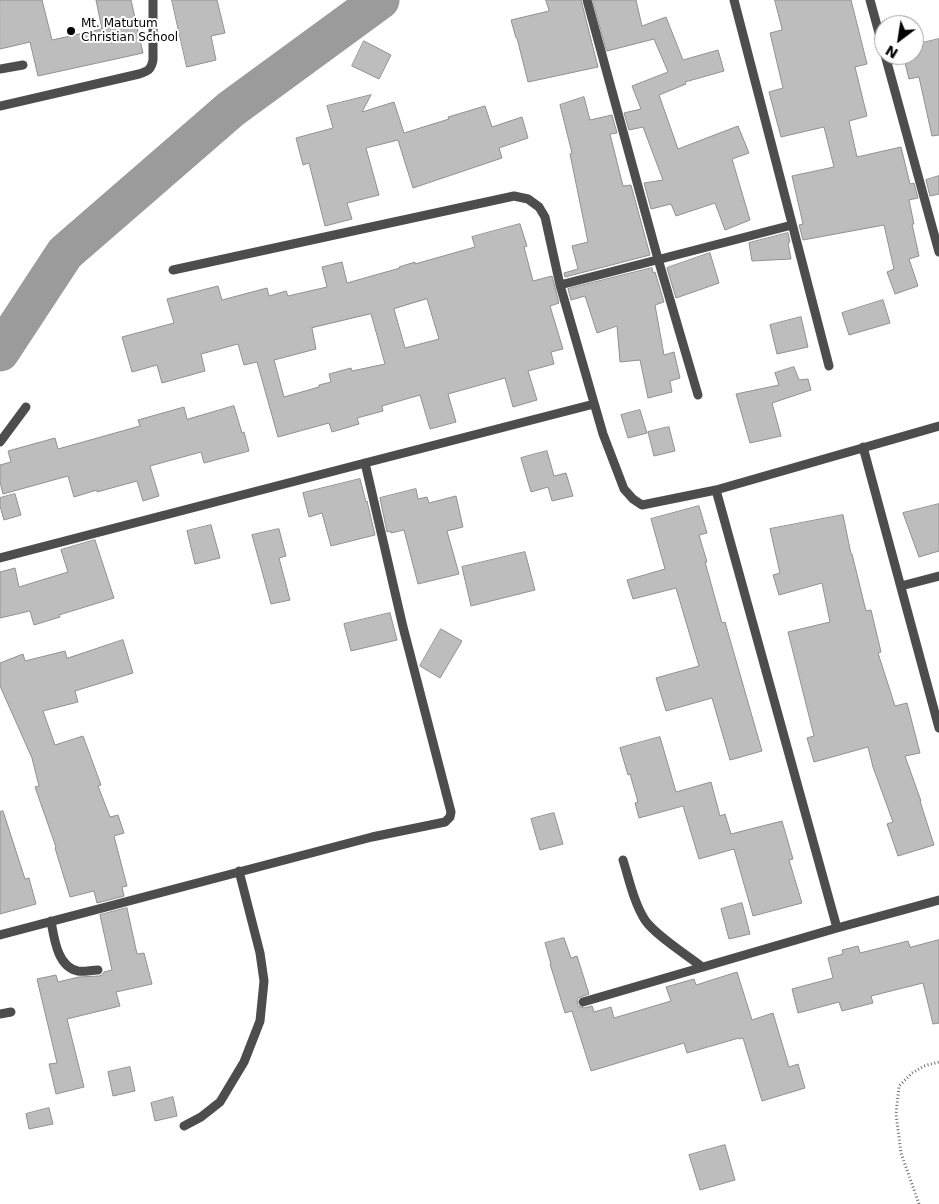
<!DOCTYPE html>
<html>
<head>
<meta charset="utf-8">
<style>
  body { margin:0 }
  #map { position:relative; width:939px; height:1204px; overflow:hidden; background:#fff; font-family:"DejaVu Sans",sans-serif }
  canvas { display:block }
  .north { position:absolute; left:874px; top:15px; width:50px; height:50px; box-sizing:border-box; background:#fff; border:1px solid #999; border-radius:50%; rotate:211deg; font-size:14px; font-weight:700; line-height:20px; text-align:center; color:#000 }
  .north::after { content:''; display:block; margin:auto; width:18px; height:22px; background:#000; clip-path:polygon(50% 0,100% 100%,50% 72%,0 100%) }
</style>
</head>
<body>
<div id="map">
<canvas width="939" height="1204"></canvas>
<div class="north">N</div>
</div>
<script>
const ctx = document.querySelector('canvas').getContext('2d');
ctx.lineJoin = 'round';
function trace(path, color, width, dash) { ctx.strokeStyle = color; ctx.lineWidth = width; ctx.lineCap = dash ? 'butt' : 'round'; ctx.setLineDash(dash || []); ctx.stroke(path); }
function fill(path, color) { ctx.fillStyle = color; ctx.fill(path, 'evenodd'); }
function drawText(font, color, halo, rows, align = 'center') {
  ctx.font = font + ' "DejaVu Sans",sans-serif'; ctx.lineWidth = 4; ctx.setLineDash([]); ctx.textBaseline = 'middle'; ctx.strokeStyle = halo; ctx.fillStyle = color; for (const [text, x, y, turn = 0] of rows) {
    ctx.save(); ctx.translate(x, y); ctx.rotate((+turn || 0) * Math.PI / 180); ctx.textAlign = isNaN(turn) ? turn : align; if (halo) ctx.strokeText(text, 0, 0); ctx.fillText(text, 0, 0); ctx.restore();
  }
}
trace(new Path2D(`
  M0,352L65,253L231,109L380,0`), '#9b9b9b', 39);
const building = new Path2D(`
  M0,0H42L52,40L102,29L96,0H131L143,53L38,76L30,42L0,49Z
  M172,0H217L225,33L211,36L216,60L187,67Z
  M546,0H581L598,67L528,82L517,38H516L511,20L549,11Z
  M593,0H636L642,26L666,17L683,60L718,50L724,71L685,82L686,84L659,95L678,149L738,126L749,153L732,159L750,220L725,230L715,203L676,216L671,204L651,209L644,183L663,180L643,127L629,130L624,113L641,109L632,86L668,72L654,39L607,51Z
  M775,0H851L867,64L855,67L867,116L849,121L857,157L901,147L910,184L914,183L918,198L909,200L914,224H912L919,256L909,259L918,286L895,294L887,272L894,269L884,225L803,240L799,225L803,224L792,176L834,167L824,127L781,137L769,92L783,88L770,33L782,30Z
  M939,39V135L932,136L919,77L909,79L903,55H914V45Z
  M364,41L391,55L379,79L352,66Z
  M371,95L362,112L394,102L404,133L449,119L448,117L485,106L492,127L522,117L528,138L499,148L502,158L413,188L398,140L366,148L379,195L347,203L352,219L325,226L309,163L303,165L296,138L333,128L327,106Z
  M584,97L590,120L612,115L617,133L610,134L623,186L631,185L650,255L565,277L564,273L578,269L572,246L588,242L570,154L572,153L560,105Z
  M939,176V194L930,196L926,180Z
  M520,224L527,246L524,247L533,281L552,276L559,303L550,306L563,349L551,352L554,364L528,371L537,400L513,407L505,378L448,394L456,422L430,429L420,395L382,406L383,411L357,418L359,424L332,432L329,423L278,437L257,362L244,365L238,344L201,354L205,371L162,383L157,365L132,372L122,337L174,323L167,299L218,286L222,300L267,288L269,296L286,291L288,296L327,287L322,267L342,262L347,283L400,268L399,267L415,262V264L475,247L472,237ZM427,299L439,339L405,348L394,309ZM371,314L385,364L352,371L351,368L329,374L331,382L319,385V387L284,397L274,360L316,349L312,328Z
  M788,233L790,242L788,243L791,259L752,261L749,243Z
  M710,253L719,283L676,298L667,268Z
  M652,268L653,273L655,272L664,302L655,305L664,355L674,352L680,378L670,381L672,392L648,398L640,360L620,362L617,326L597,333L585,296L571,300L568,289Z
  M883,300L890,323L849,335L842,313Z
  M801,317L808,347L777,354L770,325Z
  M794,367L799,380L808,379L811,390L772,403L781,436L750,443L736,394L779,385L775,373Z
  M234,406L242,433L244,432L249,451L204,463L201,452L150,466L159,496L143,501L137,481L97,492V490L74,497L68,476L3,494L0,482V465L11,462L8,451L55,438L58,449L140,426L138,420L184,407L187,419Z
  M640,410L647,433L628,438L621,415Z
  M669,427L675,451L654,456L648,432Z
  M547,451L554,476L566,473L573,496L552,501L548,487L531,492L521,458Z
  M360,479L366,502L367,501L375,535L331,546L322,513L309,517L303,493Z
  M416,489L418,499L427,497L429,503L456,496L463,527L447,531L459,574L418,584L404,530L391,533V531L387,532L380,498Z
  M15,494L21,515L4,520L0,506V498Z
  M939,504V551L919,557L903,513Z
  M699,506L707,533L699,535L707,562H705L722,623L725,622L762,751L730,760L712,698L666,711L656,678L699,666L676,588L633,599L627,580L665,569L651,519Z
  M843,515L851,554H852L866,611L871,610L881,652L878,653L895,706L907,703L920,753L905,756L921,801H920L934,845L898,856L887,824L893,822L873,767L868,747L814,762L807,738L814,736L788,632L830,622L822,583L779,595L773,575L780,573L770,529Z
  M211,525L220,558L195,564L187,531Z
  M279,529L286,556L279,558L290,600L271,604L252,535Z
  M95,540L114,598L59,615L60,617L34,625L30,611L0,618V572L15,568L19,587L68,572L61,550Z
  M525,552L535,590L471,606L462,567Z
  M390,613L397,640L351,651L344,624Z
  M441,629L462,641L440,678L420,666Z
  M123,640L133,673L75,691L78,702L43,711L55,745L83,736L101,785L98,786L110,817L118,815L124,833L114,836L127,886L122,887L124,896L97,903L94,891L70,897L55,848L56,847L35,787L39,786L32,758L0,686V663L23,654L25,661L65,651L67,658Z
  M660,737L676,792L711,782L720,816L725,814L731,834L782,821L793,859L789,860L802,903L753,916L734,849L699,859L683,806L639,818L635,803L638,802L630,774L628,775L620,748Z
  M3,811L25,879L29,878L36,904L0,914V812Z
  M554,813L563,844L540,850L531,819Z
  M742,903L750,934L729,939L721,909Z
  M127,908L137,954L144,953L152,984L116,992L120,1006L67,1019L84,1087L56,1094L49,1064L57,1063L37,979L56,975L58,982L79,977L99,976L102,975L104,972L112,970L100,915Z
  M564,938L571,958L577,956L589,994L578,998L577,1001L578,1006L584,1008L592,1006L594,1012L611,1007L614,1018L671,1001L666,987L694,979L696,985L737,972L752,1020L773,1013L789,1067L798,1064L805,1088L762,1101L743,1038L739,1039V1038L687,1053L684,1043L591,1071L572,1011L565,1013L550,964H551L545,943Z
  M939,940V1023L933,1024L923,983L871,996L873,1003L842,1011L839,1002L798,1013L792,989L833,978L828,958L843,954L842,950L858,946L860,953L908,941L910,947Z
  M130,1067L135,1091L113,1096L108,1072Z
  M173,1097L177,1116L155,1121L151,1103Z
  M49,1108L53,1124L29,1129L26,1114Z
  M725,1145L735,1180L700,1190L689,1155Z`);
fill(building, '#bdbdbd');
trace(building, '#919191', 1);
trace(new Path2D(`
  M919,1204L901,1153L896,1114L899,1086L912,1073L924,1066L939,1062`), '#6f6f6f', 3, [1, 2.5]);
trace(new Path2D(`
  M587,0L658,259L698,395
  M734,0L829,366
  M870,0L884,51
  M885,55L939,252
  M0,69L23,65
  M0,106L139,74C148,71 151,70 153,60V0
  M173,270L514,196L528,199L539,207L545,217L560,285L603,434L624,489L633,499L642,505L716,490L939,426
  M560,285L792,225
  M0,442L26,407
  M863,447L939,728
  M716,490L837,928
  M0,558L365,463L594,404
  M901,586L939,576
  M623,860C629,879 634,903 645,920C655,935 687,955 702,967
  M51,921C54,937 57,967 78,971C84,972 91,970 98,970
  M0,935L372,837L445,822L450,817L451,812L403,627L365,463
  M583,1002L837,928L939,900
  M0,1014L11,1012
  M184,1126L201,1117L220,1102L244,1062L260,1021L264,981L260,953L239,871`), '#4d4d4d', 9);
for (const [x, y, r, color] of [
  [71,31,5,"#000"]
]) { const dot = new Path2D(); dot.arc(x, y, r, 0, 2 * Math.PI); ctx.fillStyle = color; ctx.fill(dot); trace(dot, '#fff', 2); }
drawText('12px', '#000', '#fff', [
  ["Mt. Matutum",81,24],
  ["Christian School",81,38]
], 'left');
</script>
</body>
</html>
